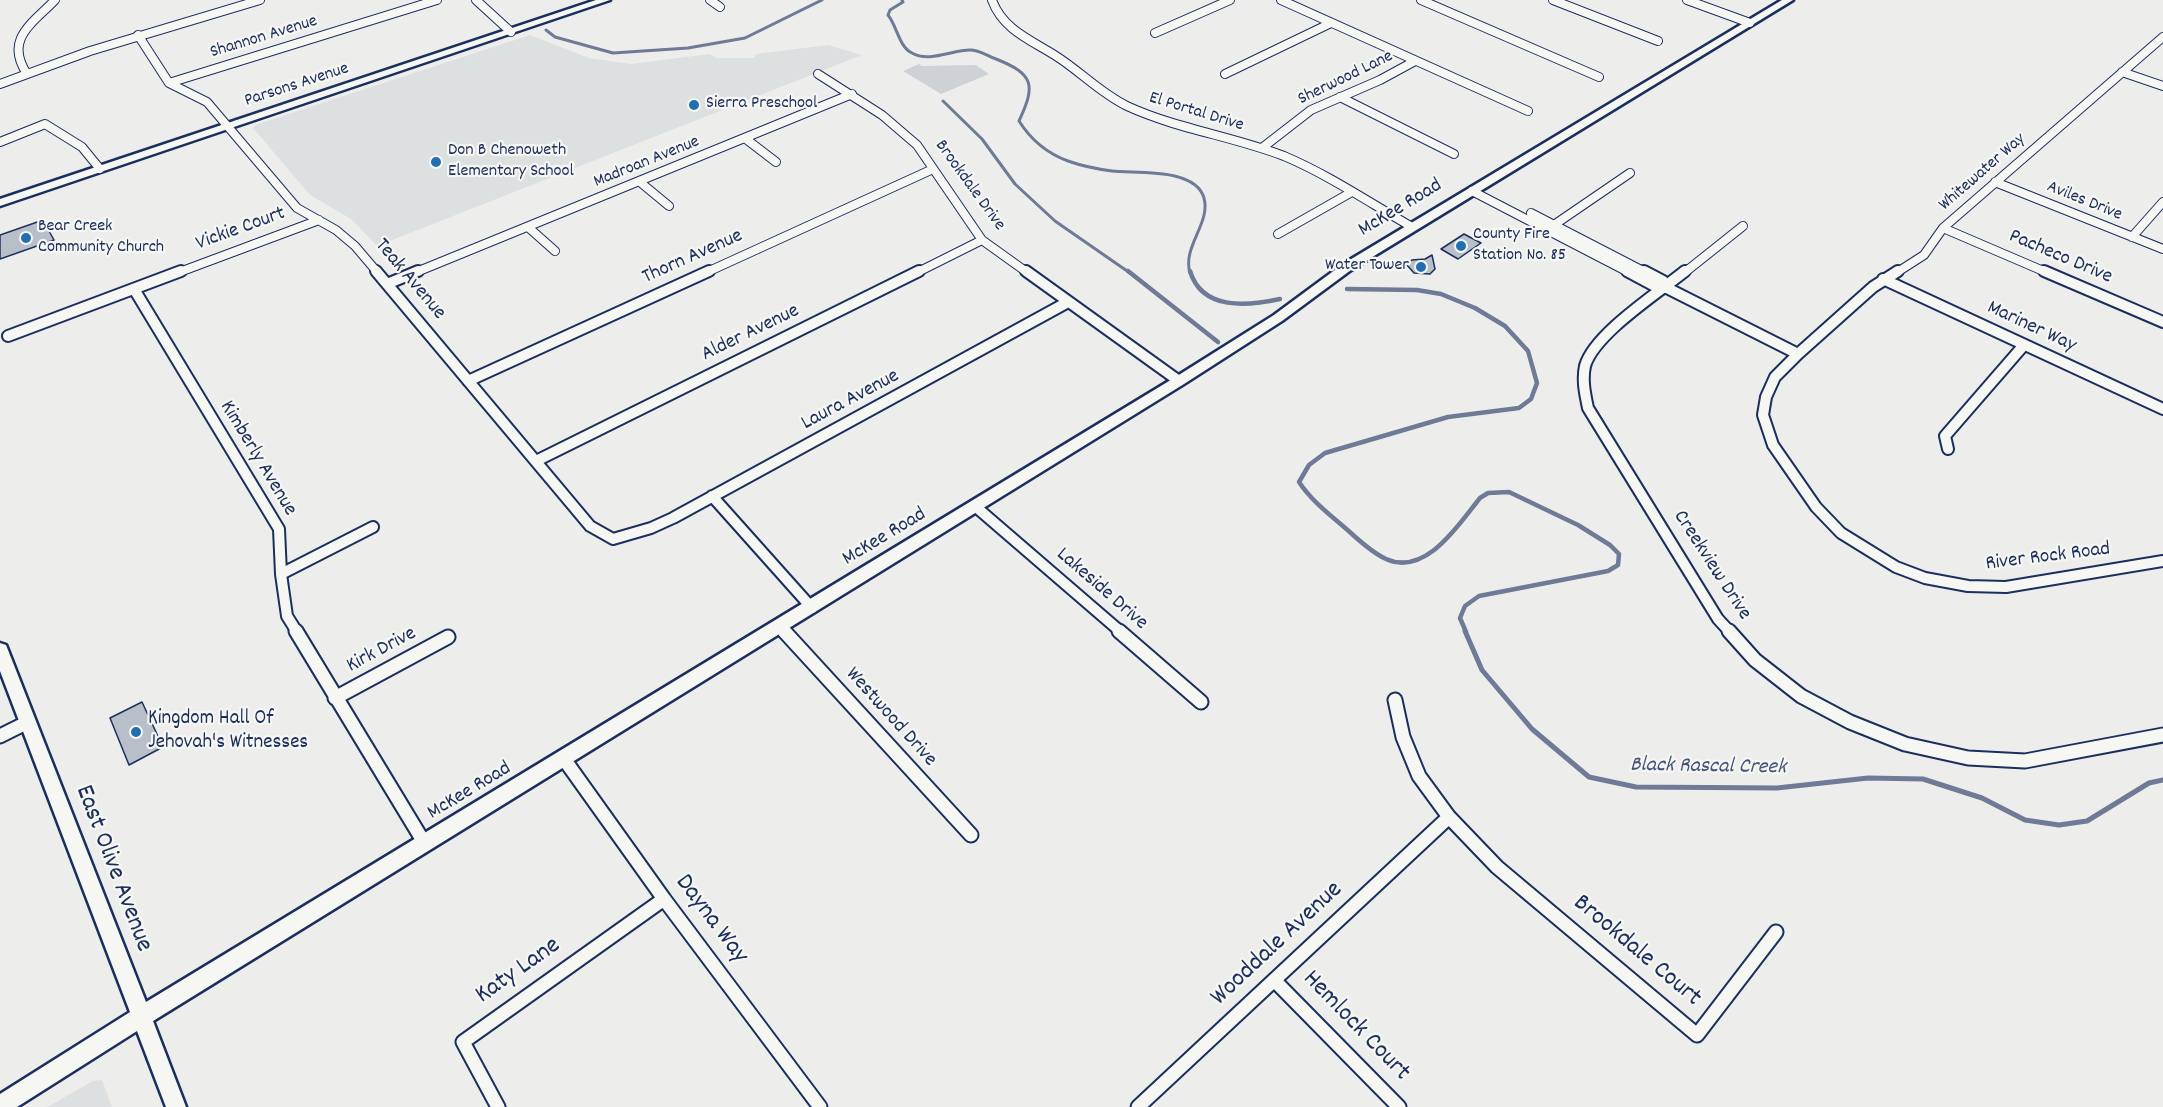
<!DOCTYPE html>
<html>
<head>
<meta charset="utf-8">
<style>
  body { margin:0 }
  canvas { display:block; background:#edeeec }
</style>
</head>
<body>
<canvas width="2163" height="1107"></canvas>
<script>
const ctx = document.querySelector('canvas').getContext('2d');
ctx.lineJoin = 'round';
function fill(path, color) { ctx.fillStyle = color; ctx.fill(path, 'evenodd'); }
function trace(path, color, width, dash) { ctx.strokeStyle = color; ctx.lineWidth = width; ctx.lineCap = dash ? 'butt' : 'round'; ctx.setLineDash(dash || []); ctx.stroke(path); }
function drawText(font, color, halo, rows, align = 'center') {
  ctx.font = font + ' Dekko,sans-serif'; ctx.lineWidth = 4.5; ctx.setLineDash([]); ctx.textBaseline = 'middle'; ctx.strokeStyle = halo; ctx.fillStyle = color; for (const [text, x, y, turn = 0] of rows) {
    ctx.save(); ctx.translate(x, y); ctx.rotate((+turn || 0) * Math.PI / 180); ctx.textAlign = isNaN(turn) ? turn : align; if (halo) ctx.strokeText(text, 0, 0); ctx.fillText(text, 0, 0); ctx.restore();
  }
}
fill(new Path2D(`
  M530,35L589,58L631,64L709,54L717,58H754L756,54L828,45L862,55L377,246L351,219L310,195L253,128L255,125Z
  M102,1080L112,1107H47L93,1081Z`), '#dde0e1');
fill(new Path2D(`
  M919,64L922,66L976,65L989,74L941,94L903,71Z`), '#ced2d7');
trace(new Path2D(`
  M902,0L903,2L890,10L888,15C897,26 899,47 912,53C929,63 952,50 970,50C980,50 987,56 996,59C1034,74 1036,85 1019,121C1031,140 1046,153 1068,161C1082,166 1097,169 1112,171C1136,174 1195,167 1204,198C1211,223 1182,247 1190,273
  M546,30L555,37L613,53L688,48L745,38L822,0
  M943,101L982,139L1015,184L1055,221L1130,273`), '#6e7a96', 3);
trace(new Path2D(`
  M1128,271L1218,342
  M1190,271C1202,311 1248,306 1280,299
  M1347,289L1417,290L1441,294L1475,308L1505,326L1528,351L1537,383L1531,399L1519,408L1448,417L1325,453L1309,465L1299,482C1313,503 1333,517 1352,534C1362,543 1373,553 1386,559C1426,577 1459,524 1480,498L1488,493L1509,492L1578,525L1610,545L1619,554L1618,565L1608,571L1479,596L1465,606L1460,618L1466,632`), '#6e7a96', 4.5);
trace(new Path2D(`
  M1465,631L1482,670L1532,729L1589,777L1636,787L1777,788L1868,778L1923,779L1982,798L2025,820L2059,825L2087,821L2149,783L2163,780`), '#6e7a96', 5);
const building = new Path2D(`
  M43,220L54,240L0,259V235Z
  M1464,234L1481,243L1458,259L1441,249Z
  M1432,255L1435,269L1430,274L1414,273L1406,264L1412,260L1425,259Z
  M142,702L163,747L129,765L110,718Z`);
fill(building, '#b9bfc8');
trace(building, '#1b2f5e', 1.5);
const streetFar2 = new Path2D(`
  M476,0L511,32
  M710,0L720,7
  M992,0C1003,30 1031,40 1056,56C1080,71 1100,93 1127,106C1177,129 1232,136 1284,156C1329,175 1370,203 1412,227
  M1281,0L1528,111
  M1421,0L1599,77
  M1553,0L1658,41
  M1687,0L1750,23
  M1155,33L1230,0
  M138,35L169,83L207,102L297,208L336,230L355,246L378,273
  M2122,72L2163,86
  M27,74C4,39 32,24 55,0
  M818,74L882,115L917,145L982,240L1028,273
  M1225,74L1331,23
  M169,83L437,0
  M0,84L90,51L260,0
  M1340,97L1454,154
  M746,139L776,162
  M0,142L45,124L82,147L100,169
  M1262,148L1311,110L1380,80L1415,61
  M640,182L669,206
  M1995,182L2163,249
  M1472,191L1630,273
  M1531,213L1647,273
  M528,227L555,251
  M1551,227L1630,173
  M1943,228L2048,273
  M1278,234L1350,193
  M2132,237L2163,202
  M177,273L319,220
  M414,273L852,94
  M705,273L933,169
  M916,273L982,240
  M1684,273L1743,226
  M1896,273L1924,255L1943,228L2163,37`);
const streetFar1 = new Path2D(`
  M376,271L590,526L613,539L651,528L673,518L1068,302
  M1026,271L1179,381
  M1627,271L1655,286L1667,288L1798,354
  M1644,271L1663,281L1667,287
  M1685,271C1658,293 1594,334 1585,366C1582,380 1585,394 1588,408L1718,619L1730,632
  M1898,271L1873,287L1798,354L1775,377L1766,397L1763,415L1773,445L1816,507L1841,533L1896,567L1925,578L1968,586L2006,587L2163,561
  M2044,271L2163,322
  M1883,279L2163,409
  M387,284L418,271
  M134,289L279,529L281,574L287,616L297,632
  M8,336L181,271
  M468,381L709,271
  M1948,449L1945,436L2024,345
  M536,461L919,271
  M712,496L812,608
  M976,507L1121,632
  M281,574L373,527
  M780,627L785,632`);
const street = new Path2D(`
  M296,631L425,844
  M784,631L971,835
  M1119,631L1201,702
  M1729,631L1755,660L1801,696L1850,722L1905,744L1968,758L2025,761L2163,735
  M335,698L448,637
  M1395,700L1403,737L1419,776L1449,817L1497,867L1697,1035L1776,932
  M0,736L28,722
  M564,759L664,899L820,1107
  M1275,981L1399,1107
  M498,1107L463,1042L664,899
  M1138,1107L1449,817`);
const secondary = new Path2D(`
  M596,0H610L0,206V199Z
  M1782,0H1793L1351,270L1282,321L1184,384L153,1021L186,1107H166L137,1031L17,1107H0V1094L130,1012L0,671V643L6,645L8,650L146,1002L1174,378L1274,315L1343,264Z`);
trace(streetFar2, '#1b2f5e', 10);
trace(streetFar1, '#1b2f5e', 14);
trace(street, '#1b2f5e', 17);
trace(secondary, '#1b2f5e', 5);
trace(streetFar2, '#f6f6f2', 8);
trace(streetFar1, '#f6f6f2', 10);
trace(street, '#f6f6f2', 13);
fill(secondary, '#f6f6f2');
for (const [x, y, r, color] of [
  [694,105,6,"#1f6fb2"],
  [436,162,6,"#1f6fb2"],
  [26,238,6,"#1f6fb2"],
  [1461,246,6,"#1f6fb2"],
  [1421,267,6,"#1f6fb2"],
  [136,732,6,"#1f6fb2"]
]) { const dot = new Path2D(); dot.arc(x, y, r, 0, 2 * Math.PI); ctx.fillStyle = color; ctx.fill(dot); trace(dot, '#f6f6f2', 2); }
drawText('18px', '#1b2f5e', '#f6f6f2', [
  ["Shannon Avenue",264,38,-17],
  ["Sherwood Lane",1346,79,-26],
  ["Parsons Avenue",297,86,-18],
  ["El Portal Drive",1196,113,17],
  ["Madroan Avenue",647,163,-22],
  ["Whitewater Way",1983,173,-41],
  ["Brookdale Drive",969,186,54],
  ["Aviles Drive",2084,202,22]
]);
drawText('18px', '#1b2f5e', '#f6f6f2', [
  ["Sierra Preschool",706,105],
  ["Don B Chenoweth",448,152],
  ["Elementary School",448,173],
  ["Bear Creek",38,228],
  ["Community Church",38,249],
  ["County Fire",1473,236],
  ["Station No. 85",1473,257],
  ["Water Tower",1409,267,"right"]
], 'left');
drawText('21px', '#1b2f5e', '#f6f6f2', [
  ["McKee Road",1401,209,-31],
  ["Vickie Court",241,230,-20],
  ["Thorn Avenue",693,258,-24],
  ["Pacheco Drive",2060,258,23],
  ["Teak Avenue",409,280,50],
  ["Mariner Way",2031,328,25],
  ["Alder Avenue",751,334,-26],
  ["Laura Avenue",851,401,-28],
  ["Kimberly Avenue",257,459,59],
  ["McKee Road",885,538,-31],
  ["River Rock Road",2048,558,-7],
  ["Creekview Drive",1711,566,57],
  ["Lakeside Drive",1101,590,41],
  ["Kirk Drive",382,651,-28],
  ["Westwood Drive",890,718,48],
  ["McKee Road",470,792,-31]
]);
drawText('21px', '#1b2f5e', '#f6f6f2', [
  ["Kingdom Hall Of",148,720],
  ["Jehovah's Witnesses",148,744]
], 'left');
drawText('italic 22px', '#44547a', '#f6f6f2', [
  ["Black Rascal Creek",1708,768,1]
]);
drawText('26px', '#1b2f5e', '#f6f6f2', [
  ["East Olive Avenue",112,869,69],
  ["Dayna Way",710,920,53],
  ["Wooddale Avenue",1278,945,-43],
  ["Brookdale Court",1636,952,40],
  ["Katy Lane",519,972,-35],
  ["Hemlock Court",1355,1027,46]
]);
</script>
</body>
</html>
